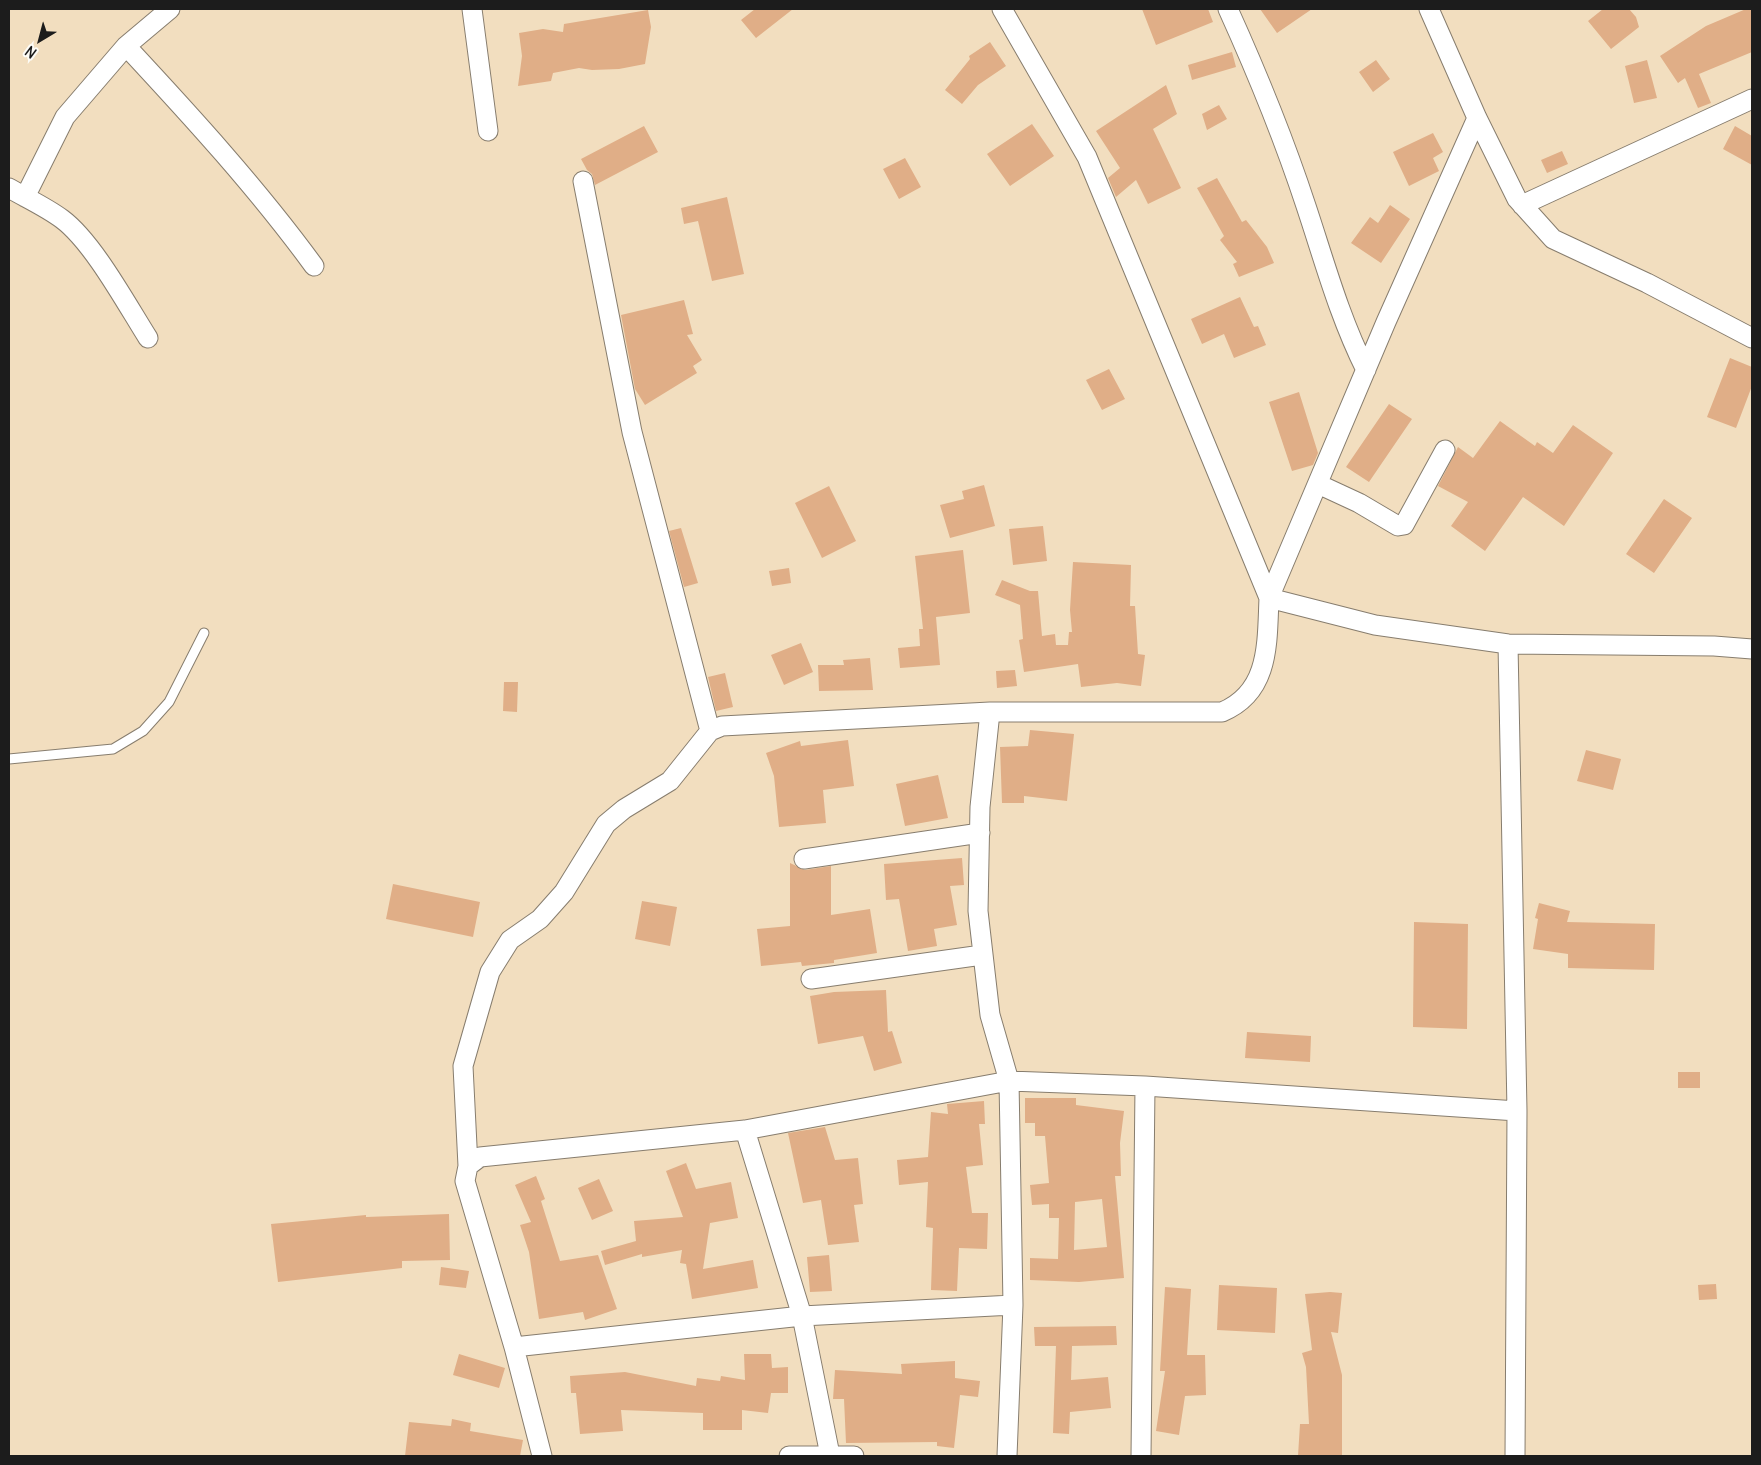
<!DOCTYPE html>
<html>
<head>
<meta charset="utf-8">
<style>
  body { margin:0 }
  #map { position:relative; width:1761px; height:1465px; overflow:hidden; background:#f2debf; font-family:Delius,sans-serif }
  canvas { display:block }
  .frame { position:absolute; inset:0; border:10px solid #1c1c1c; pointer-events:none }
  .north { position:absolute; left:15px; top:15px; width:50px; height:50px; -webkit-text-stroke:4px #fdfcf7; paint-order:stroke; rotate:217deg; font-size:14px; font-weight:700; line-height:20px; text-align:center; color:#1c1c1c }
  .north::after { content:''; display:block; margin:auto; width:18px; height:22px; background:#1c1c1c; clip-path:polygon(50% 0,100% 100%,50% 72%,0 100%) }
</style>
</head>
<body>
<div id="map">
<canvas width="1761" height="1465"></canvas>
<div class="frame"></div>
<div class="north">N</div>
</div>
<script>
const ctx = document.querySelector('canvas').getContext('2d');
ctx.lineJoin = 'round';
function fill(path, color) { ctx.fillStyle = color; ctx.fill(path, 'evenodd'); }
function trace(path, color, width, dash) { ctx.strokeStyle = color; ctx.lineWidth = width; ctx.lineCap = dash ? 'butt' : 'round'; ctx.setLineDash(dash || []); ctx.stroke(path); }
fill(new Path2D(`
  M755,9H793L756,38L741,20Z
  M1142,9H1208L1213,22L1156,45Z
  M1260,9H1312L1277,33Z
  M1603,9H1629L1636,17L1639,27L1611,49L1588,21Z
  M1746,9H1752V52L1699,74L1711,103L1698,108L1685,78L1678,83L1660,56L1706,26Z
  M648,10L651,27L645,64L619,69L592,70L579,68L553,73L551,81L518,86L522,56L519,33L543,29L563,32L564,24Z
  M990,42L1006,66L978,85L962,104L945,90L970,59L969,56Z
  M1232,52L1236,67L1192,80L1188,65Z
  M1376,60L1390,79L1373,92L1359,72Z
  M1647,60L1657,98L1634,103L1625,66Z
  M1166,85L1177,114L1153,129L1181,188L1148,204L1136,180L1116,197L1108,178L1120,168L1096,131Z
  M1219,105L1227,119L1207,130L1202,114Z
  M1032,124L1054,156L1010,186L987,154Z
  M644,126L658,152L595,185L592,174L587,170L581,159Z
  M1735,126L1752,136V165L1723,149Z
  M1433,133L1443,152L1433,158L1439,171L1409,186L1393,152Z
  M1562,151L1568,164L1547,173L1541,160Z
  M905,158L921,187L899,199L883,169Z
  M1217,178L1242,222L1246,220L1267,247L1274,263L1239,277L1233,264L1237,262L1220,240L1224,236L1197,188Z
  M727,197L744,274L712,281L698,221L684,224L681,208Z
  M1390,205L1410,219L1381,263L1351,243L1370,217L1378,223Z
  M1240,297L1254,327L1258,326L1266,345L1234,358L1224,334L1202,344L1191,319Z
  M684,300L693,334L687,335L702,360L693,366L697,373L645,405L635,389L621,315Z
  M1730,358L1752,367V386L1736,428L1707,417Z
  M1109,369L1125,399L1102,410L1086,380Z
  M1299,392L1318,453L1313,465L1292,471L1269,402Z
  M1389,404L1412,419L1369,482L1346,467Z
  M1500,421L1535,446L1537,442L1553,453L1573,425L1613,453L1564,526L1523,497L1485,551L1451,526L1468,502L1438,486L1458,447L1473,458Z
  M984,485L995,526L950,538L940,505L964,499L962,491Z
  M829,486L856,541L822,558L795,503Z
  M1664,499L1692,518L1654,573L1626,554Z
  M1043,526L1047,561L1013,565L1009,529Z
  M681,528L698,583L684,587L669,531Z
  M963,550L970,613L936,617L940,665L900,668L898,648L920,646L919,629H923L915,556Z
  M1073,562L1131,565L1130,606H1135L1138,654L1145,655L1141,686L1117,683L1081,687L1078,664L1024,672L1019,640L1023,639L1020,605L995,595L1002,580L1030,591H1038L1042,636L1055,634L1056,645H1068L1069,632H1072L1070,610Z
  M789,568L791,583L772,586L769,571Z
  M801,643L813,672L784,685L771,655Z
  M870,658L873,690L819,691L818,665H844L843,660Z
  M1015,670L1017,686L997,688L996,671Z
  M725,673L733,707L716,711L708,677Z
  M504,682H518L517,712L503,711Z
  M1030,730L1074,734L1067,801L1024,796V803H1002L1000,747L1028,746Z
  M848,740L854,786L823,790L826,823L779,827L774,776L766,753L800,741L801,746Z
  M1586,750L1621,759L1613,790L1577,781Z
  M938,775L948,818L905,826L896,784Z
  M962,858L964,885L950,886L957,925L934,929L937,946L908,951L899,899L886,900L884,864Z
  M790,863L805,870L831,866V915L870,909L877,953L834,960V963L802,966L801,962L761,966L757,929L790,926Z
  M393,884L480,902L473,937L386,919Z
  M642,901L677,907L670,946L635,939Z
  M1539,903L1570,911L1567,922L1655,924L1654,970L1568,968V954L1533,949L1538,919L1535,918Z
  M1414,922L1468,924L1467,1029L1413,1027Z
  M886,990L888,1032L892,1031L902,1063L874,1071L863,1036L818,1044L810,996L834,992Z
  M1247,1032L1311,1036L1310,1062L1245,1058Z
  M1678,1072H1700V1088H1678Z
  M1025,1098H1076V1105L1124,1111L1120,1143L1121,1176H1115L1124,1278L1079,1282L1030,1280V1258L1058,1259L1059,1218H1049V1204L1032,1205L1030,1185L1049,1183L1045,1136H1035V1123H1025ZM1102,1199L1107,1247L1074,1250L1075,1202Z
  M984,1101L985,1124H979L983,1165L966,1167L972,1213H988L987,1249L959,1248L957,1291L931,1290L933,1228L926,1227L928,1182L899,1185L897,1160L928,1157L931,1112L948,1114L947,1104Z
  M825,1127L835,1160L858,1158L863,1204L854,1205L859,1242L828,1245L821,1200L803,1203L788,1133Z
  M686,1163L696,1189L731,1182L738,1218L710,1223L703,1269L753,1260L758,1288L692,1299L686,1264L680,1263L682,1250L642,1257V1254L605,1265L601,1251L636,1241L634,1221L683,1217L666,1171Z
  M536,1176L545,1199L541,1201L560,1261L598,1255L617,1309L585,1320L583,1312L539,1319L529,1252L520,1225L531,1222L515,1185Z
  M599,1179L613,1211L592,1220L578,1188Z
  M449,1214L450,1260L402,1261V1268L278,1282L271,1224L366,1215V1217Z
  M829,1255L832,1291L810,1292L807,1257Z
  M441,1267L469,1271L466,1288L439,1285Z
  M1716,1284L1717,1299L1699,1300L1698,1285Z
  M1219,1285L1277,1288L1275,1333L1217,1330Z
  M1165,1287L1191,1289L1187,1355H1205L1206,1395L1185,1396L1179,1435L1156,1431L1165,1371H1160Z
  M1330,1292L1342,1293L1338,1333L1331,1332L1342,1375V1456H1298L1300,1424H1309L1306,1367L1302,1353L1312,1350L1305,1294Z
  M1116,1326L1117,1345L1072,1346L1071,1380L1108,1377L1111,1408L1070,1412L1069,1434L1053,1433L1056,1346H1035L1034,1327Z
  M459,1354L505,1368L499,1388L453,1375Z
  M744,1354H771L772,1368L788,1367V1393H771L768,1413L742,1410V1430H703V1413L621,1410L623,1431L580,1434L576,1393H571L570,1376L625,1372L696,1386L697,1378L720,1381L721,1376L745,1380Z
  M955,1361V1378L980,1381L978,1397L960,1395L954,1448L937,1446V1442L846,1443L844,1399H833L835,1370L902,1374L901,1364Z
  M452,1419L471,1423L470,1431L523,1440L520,1456H405L409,1422L451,1426Z`), '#e0ae87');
const lane = new Path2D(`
  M9,759L113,749L143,731L169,702L204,633`);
const street = new Path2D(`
  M472,9L488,131
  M1228,9C1257,73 1284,139 1306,206C1325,263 1339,316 1366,370
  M1429,9L1477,118L1517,199L1553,239L1647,283L1752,338
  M126,46C192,117 257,188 314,266
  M1477,118L1386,322L1269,598L1375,625L1508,644L1714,646L1752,649
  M583,181L632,432L710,731
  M9,188C26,198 46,207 62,219C93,242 127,305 148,338
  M25,197L65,117L126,46L170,9
  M1522,205L1752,99
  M1318,484L1359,503L1398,526L1404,525L1445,450
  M1508,644L1517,1111
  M990,712L980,807L978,911L990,1015L1009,1081L1013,1305L1007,1456
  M804,859L980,833
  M811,979L982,955
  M745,1130L802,1316L830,1455
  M468,1166L463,1066L490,972L510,940L540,919L564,892L606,824L624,809L670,781L710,731L722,726L990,712H1222C1270,692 1267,643 1269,598L1087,157L1002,9
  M514,1347L802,1316L1013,1305
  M542,1456L514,1347L465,1181L468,1166L480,1157L745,1130L1009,1081L1145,1086L1517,1111L1515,1456
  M789,1456H854
  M1141,1456L1145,1086`);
trace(lane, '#877d6e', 11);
trace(street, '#877d6e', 21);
trace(lane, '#fff', 9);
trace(street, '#fff', 19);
</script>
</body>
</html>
